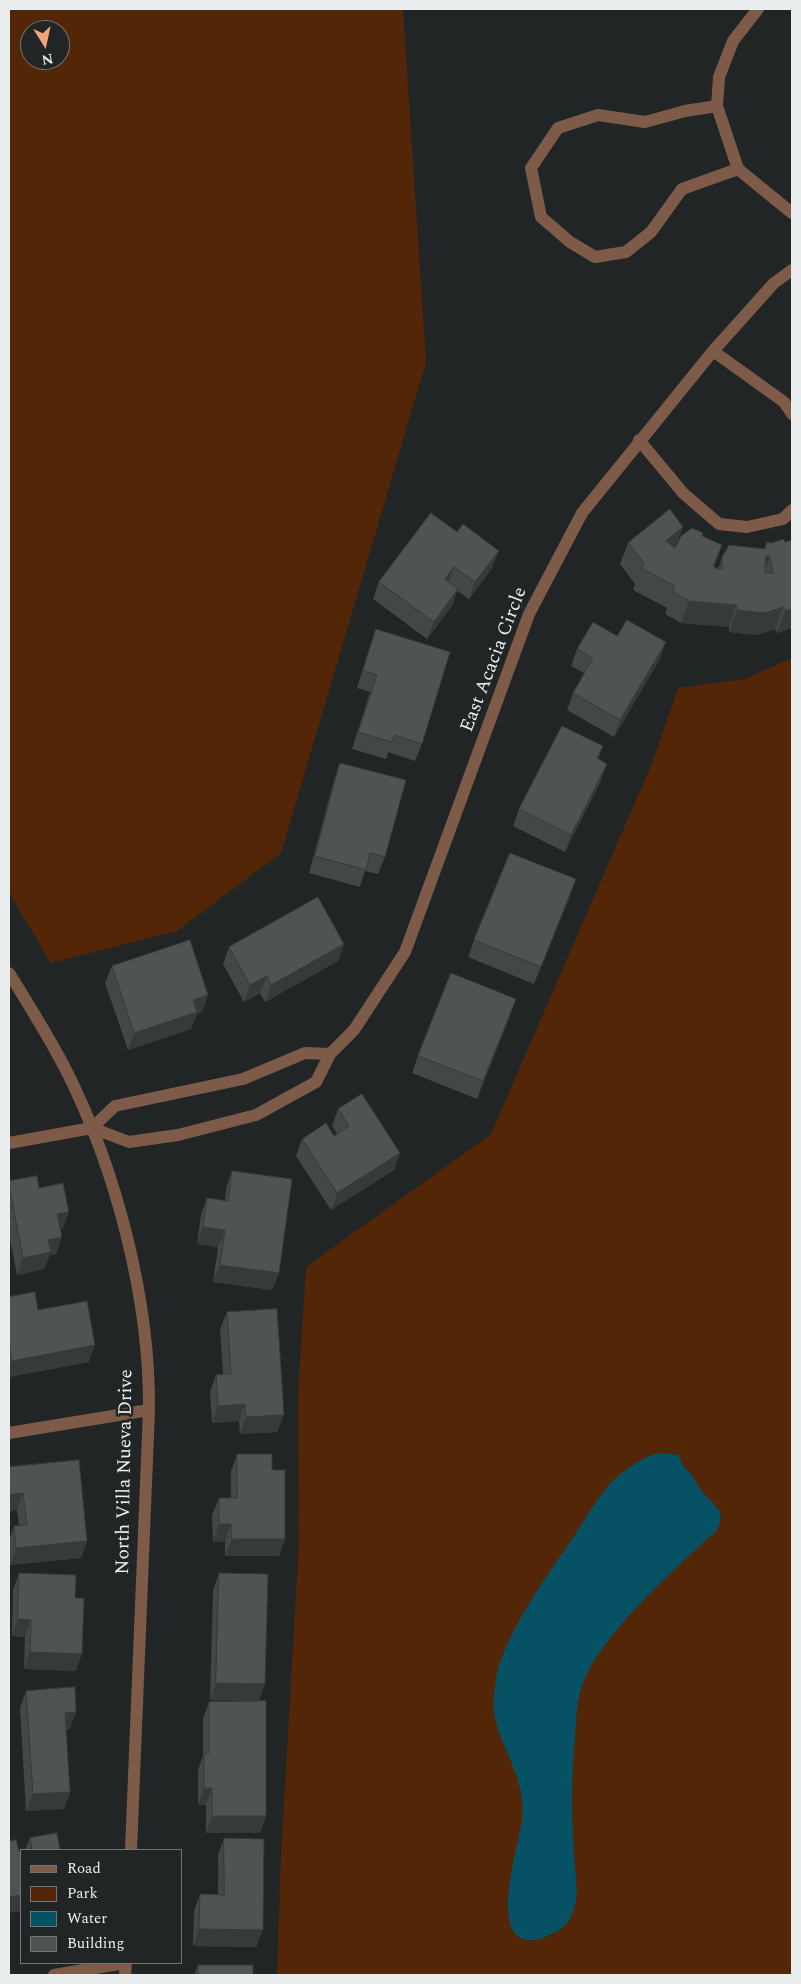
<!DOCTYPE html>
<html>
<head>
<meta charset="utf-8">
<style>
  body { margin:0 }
  #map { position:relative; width:801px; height:1984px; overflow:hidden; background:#212526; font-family:Spectral,serif }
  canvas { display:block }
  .frame { position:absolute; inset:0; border:10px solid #ebeeef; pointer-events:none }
  .legend { position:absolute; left:20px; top:1849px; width:162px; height:115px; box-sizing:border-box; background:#212526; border:1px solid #727576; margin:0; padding:6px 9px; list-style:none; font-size:15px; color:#ebeeef }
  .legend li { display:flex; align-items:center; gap:10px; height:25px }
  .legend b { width:25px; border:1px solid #727576 }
  .north { position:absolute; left:20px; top:20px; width:50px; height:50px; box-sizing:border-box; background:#212526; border:1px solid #727576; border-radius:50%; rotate:170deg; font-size:14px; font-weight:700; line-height:20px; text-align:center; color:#ebeeef }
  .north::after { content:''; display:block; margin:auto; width:18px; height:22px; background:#f0a278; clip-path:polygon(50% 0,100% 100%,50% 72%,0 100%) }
</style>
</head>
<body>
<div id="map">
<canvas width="801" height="1984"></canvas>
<div class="frame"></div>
<ul class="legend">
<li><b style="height:6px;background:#7d5b48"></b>Road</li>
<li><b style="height:14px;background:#542608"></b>Park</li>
<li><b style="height:14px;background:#075164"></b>Water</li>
<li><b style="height:14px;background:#4e5354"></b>Building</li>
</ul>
<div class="north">N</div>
</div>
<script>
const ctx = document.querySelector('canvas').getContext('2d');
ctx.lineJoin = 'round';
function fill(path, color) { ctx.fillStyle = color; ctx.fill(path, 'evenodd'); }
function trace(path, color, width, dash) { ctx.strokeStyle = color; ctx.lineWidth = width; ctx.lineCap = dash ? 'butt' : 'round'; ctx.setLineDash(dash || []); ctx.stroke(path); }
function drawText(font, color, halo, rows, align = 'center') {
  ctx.font = font + ' Spectral,serif'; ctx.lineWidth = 5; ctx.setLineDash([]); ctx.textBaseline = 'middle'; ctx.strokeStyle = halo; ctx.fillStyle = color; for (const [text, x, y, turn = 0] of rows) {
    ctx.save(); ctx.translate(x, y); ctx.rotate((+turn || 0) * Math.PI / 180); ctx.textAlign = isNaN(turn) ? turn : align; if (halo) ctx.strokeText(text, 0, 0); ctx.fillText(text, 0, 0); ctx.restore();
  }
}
fill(new Path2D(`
  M9,9H403L426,362L281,853L177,931L51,963L9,893ZM30,30H60V60H30Z
  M792,658V1975H277L281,1855L299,1542L298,1395L306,1267L491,1134L653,761L678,688L745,679Z`), '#542608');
fill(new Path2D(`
  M661,1453L679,1455C682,1468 686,1467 693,1477C697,1482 699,1489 704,1494C715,1507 727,1509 717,1530C676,1568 603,1632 583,1683C577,1700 576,1718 575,1736C570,1788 572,1839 577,1891C574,1914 571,1926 549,1935C542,1939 536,1941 528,1940C489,1937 519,1844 522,1820C526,1773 500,1752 494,1711C493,1702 494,1691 496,1681C501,1638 551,1570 576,1533C587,1516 597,1498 610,1484C622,1471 644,1455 661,1453Z`), '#075164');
trace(new Path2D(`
  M758,9L733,41L719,77L717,106L738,169L792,213
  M717,106L685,111L645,122L598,115L558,128L531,168L541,217L570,242L595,257L626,252L651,232L682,189L738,169
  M713,351L784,402L792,414
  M639,440L683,493L719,524L747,527L783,519L792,510
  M9,973C29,1005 49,1037 66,1070C116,1169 150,1299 149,1410L131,1850
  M92,1128L115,1106L243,1079L305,1053L330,1054
  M9,1143L92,1128L129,1142L178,1135L256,1115L316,1082L330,1054L354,1030L405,952L529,614L582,513L713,351L774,283L792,270
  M9,1433L149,1410
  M54,1975L125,1963
  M125,1975L126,1963`), '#7d5b48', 12);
fill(new Path2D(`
  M431,513L492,568L469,599L457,591L452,606L427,639L373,599L379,582Z
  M702,536L722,545L714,567L718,569L722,557L764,549L767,542L771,543L785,542L792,628L777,633L775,629L756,635L729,632V627L681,623L665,614L667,608L633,590L635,584L620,564L628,543L677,544Z
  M376,629L422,744L415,761L388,752L386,759L352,749L370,692L357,688L370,646Z
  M617,636L660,659L614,737L567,710L573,693L584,673L571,666L577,649Z
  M603,746L598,759L601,781L565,852L513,826L519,809Z
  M340,763L385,857L378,874L365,871L360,887L309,873L334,780Z
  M570,896L534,984L468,957L474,940Z
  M344,944L338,961L265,1002L260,993L244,1002L223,964L229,947Z
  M112,966L208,995L202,1012L197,1014L191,1029L128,1050L105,983Z
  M510,1016L477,1099L412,1073L418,1056Z
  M338,1109L400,1153L394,1170L331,1210L296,1156L302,1139L334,1136L337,1134L332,1126Z
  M232,1171L279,1273L272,1290L213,1282L218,1247L197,1244L201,1215L207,1198L225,1201L226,1188Z
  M9,1181L39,1188L69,1212L62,1229H60L56,1254L50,1255L44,1269L17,1275L9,1234Z
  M9,1297L38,1310L89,1362L9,1377Z
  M227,1312L277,1432L240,1434L239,1421L212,1423L210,1392L216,1375L223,1374L220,1329Z
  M237,1454L272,1470L285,1539L279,1556H225V1541L213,1542L212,1515L219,1498H231V1471Z
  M9,1467L87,1541L81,1558L10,1565L9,1540L14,1526H19L17,1510Z
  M19,1573L75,1598L76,1671L24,1669L25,1637L12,1636L13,1590Z
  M219,1573L259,1701L210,1700L213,1590Z
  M26,1691L70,1729L66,1730L70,1792L64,1809L26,1811L20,1708Z
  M209,1702L266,1816L260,1833H206V1805H198V1770L203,1756V1719Z
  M30,1838L60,1850H25Z
  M224,1838L263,1930L256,1947L193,1946L194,1911L200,1894L218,1895V1855Z
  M198,1965L253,1975H194Z`), '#434748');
fill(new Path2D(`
  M683,527L675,549L666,541Z
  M722,545L714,567L713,566Z
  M499,551L492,568L469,599L475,582Z
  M766,556H770L762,578Z
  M454,567L448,584L445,579Z
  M458,589L452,606L427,639L434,622Z
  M689,601L736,605L729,627L681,623Z
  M783,607L775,629L756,635L729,632L737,610Z
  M792,609V628L777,633L785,611Z
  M666,642L660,659L614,737L620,720Z
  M607,764L601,781L565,852L571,835Z
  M576,879L570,896L534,984L541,967Z
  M344,944L338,961L265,1002L271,985Z
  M267,976L260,993L244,1002L250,985Z
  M208,995L202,1012L197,1014L191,1029L128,1050L134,1033L193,1000Z
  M516,999L510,1016L477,1099L483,1081Z
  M400,1153L394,1170L331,1210L337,1193Z
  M69,1212L62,1229L51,1231L57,1214Z
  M203,1227L225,1230L218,1247L197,1244Z
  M62,1237L56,1254L50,1255L44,1269L17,1275L23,1258L48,1240Z
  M220,1265L279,1273L272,1290L213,1282Z
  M95,1345L89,1362L9,1377V1369L12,1361Z
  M245,1404L239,1421L212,1423L218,1406Z
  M284,1415L277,1432L240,1434L246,1417Z
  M23,1493L17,1510L9,1512V1495Z
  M219,1524H231L225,1541L213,1542Z
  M232,1539H285L279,1556H225Z
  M87,1541L81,1558L10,1565L16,1548Z
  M18,1619L31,1620L25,1637L12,1636Z
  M30,1652L82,1654L76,1671L24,1669Z
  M216,1683L265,1684L259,1701L210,1700Z
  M76,1712L70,1729L59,1730L65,1713Z
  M204,1788H212L206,1805H198Z
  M70,1792L64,1809L26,1811L33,1794Z
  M212,1816H266L260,1833H206Z
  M21,1895V1911L9,1913V1897Z
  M199,1929L263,1930L256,1947L193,1946Z`), '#373a3b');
const building = new Path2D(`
  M670,509L683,527L666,541L675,548L681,536L692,528L703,533L702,536L722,545L713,566L717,569H722V557L729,545L765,549L767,542L771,543L784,539L785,542L792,540V609L785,611L783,607L764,613L737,610L736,605L689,601L673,592L675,586L641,568L644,563L628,543ZM766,556H770L773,573H765Z
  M431,513L457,532L463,524L499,551L475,582L454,567L445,579L458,589L434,622L379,582Z
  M627,620L666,642L620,720L573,693L593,658L577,649L593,622L617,636Z
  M376,629L450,652L422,744L394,735L392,742L358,732L377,675L363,671Z
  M562,726L603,746L597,758L607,764L571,835L519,809Z
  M340,763L406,780L385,857L370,853L366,870L315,856Z
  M510,853L576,879L541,967L474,940Z
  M318,897L344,944L271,985L267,976L250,985L229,947Z
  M190,940L208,995L193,1000L197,1012L134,1033L112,966Z
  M451,973L516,999L483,1081L418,1056Z
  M362,1094L400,1153L337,1193L302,1139L326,1123L334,1136L349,1126L338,1109Z
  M232,1171L292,1179L279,1273L220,1265L225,1230L203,1227L207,1198L228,1201Z
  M37,1176L39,1188L63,1183L69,1212L57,1214L62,1237L48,1240L51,1252L23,1258L9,1185V1181Z
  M35,1292L38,1310L87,1301L95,1345L12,1361L9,1344V1297Z
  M277,1309L284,1415L246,1417L245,1404L218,1406L216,1375L231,1374L227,1312Z
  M237,1454H272V1470H285V1539H232L231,1524H219V1498H237Z
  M79,1460L87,1541L16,1548L14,1526L27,1525L23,1493L9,1495V1467Z
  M19,1573L76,1575L75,1598H84L82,1654L30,1652L31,1620L18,1619Z
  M219,1573L268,1574L265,1684L216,1683Z
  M75,1687L76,1712L65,1713L70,1792L33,1794L26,1691Z
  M266,1701V1816H212V1788H204V1753H209V1702Z
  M57,1833L60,1850H25L32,1849L30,1838Z
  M224,1838L264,1839L263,1930L199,1929L200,1894L224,1895Z
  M16,1840L19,1851H21V1895L9,1897V1841Z
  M198,1965H253V1975H198Z`);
fill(building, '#4e5354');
trace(building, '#373a3b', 1);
drawText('19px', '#ebeeef', '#212526', [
  ["East Acacia Circle",495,660,-69],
  ["North Villa Nueva Drive",126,1472,-89]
]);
</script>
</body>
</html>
